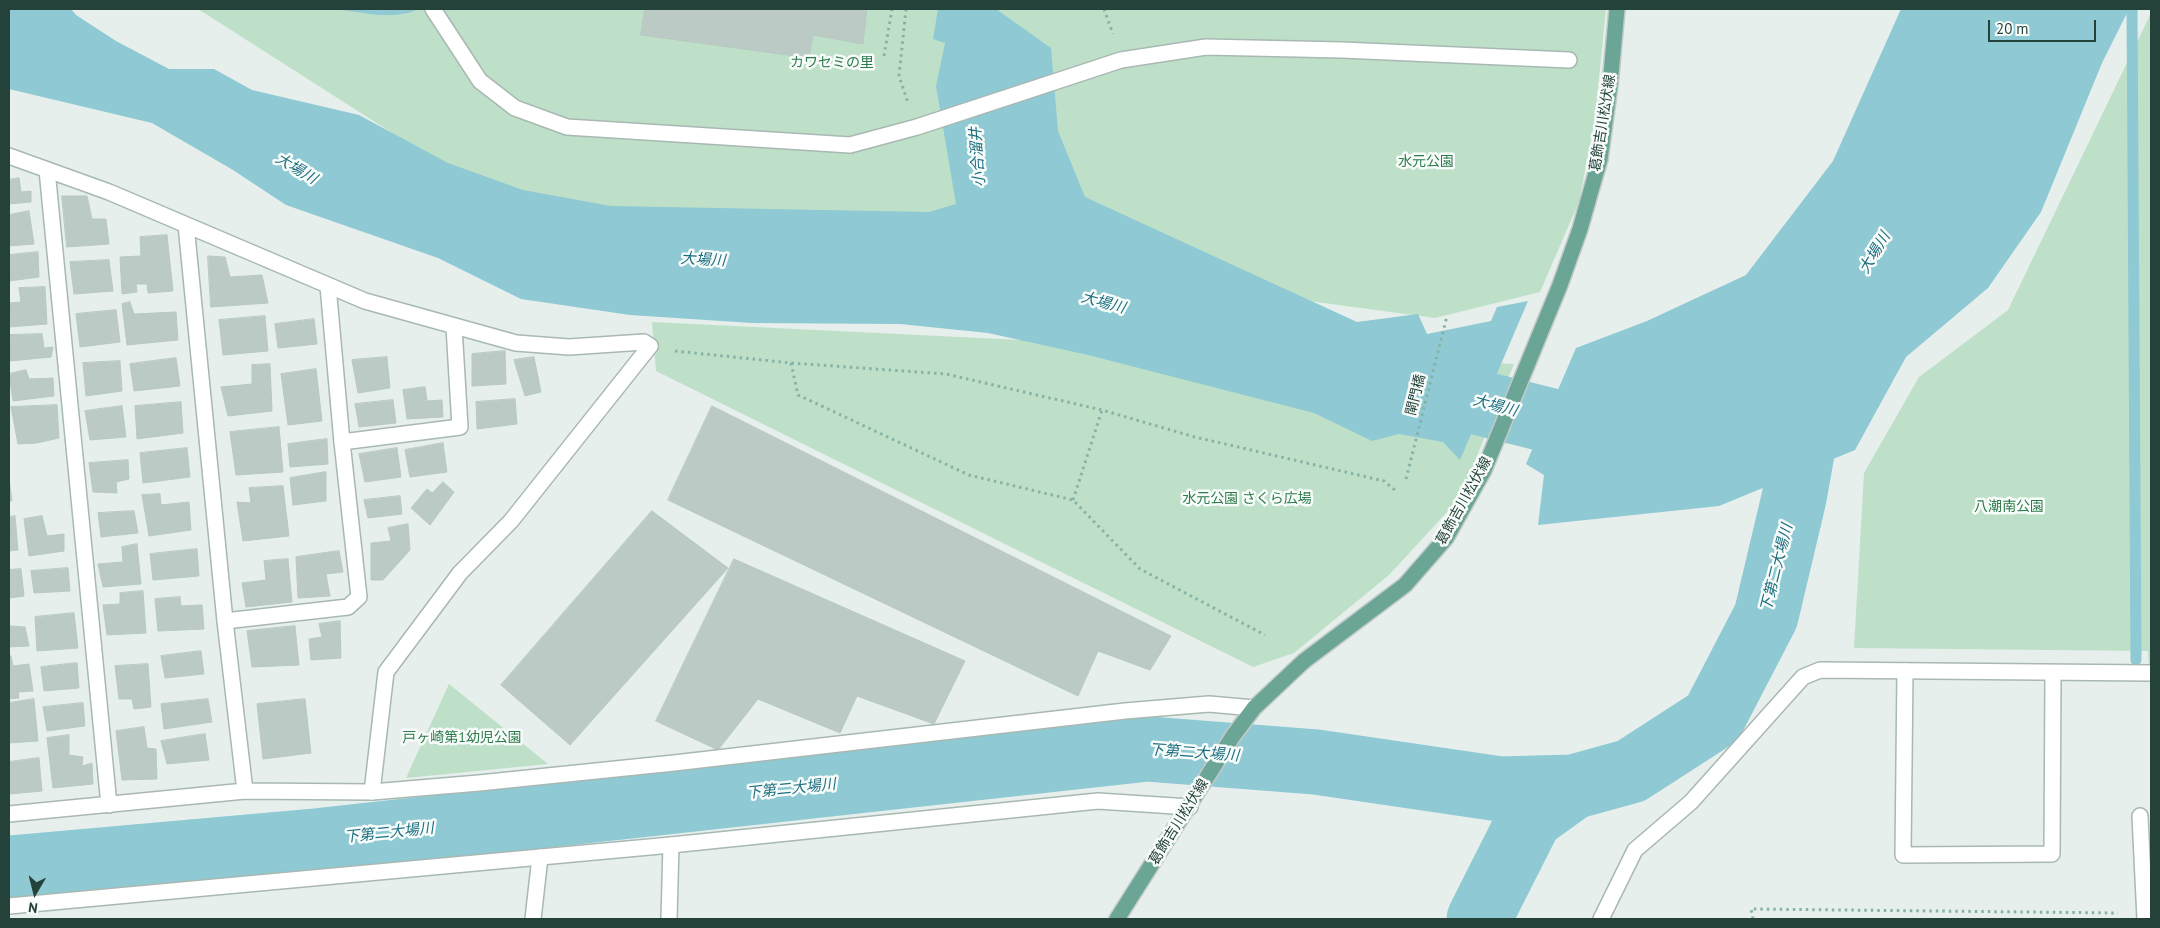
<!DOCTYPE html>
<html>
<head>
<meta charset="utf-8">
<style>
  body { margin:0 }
  #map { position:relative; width:2160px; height:928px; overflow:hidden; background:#e6efeb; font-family:"PT Sans",sans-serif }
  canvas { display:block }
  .frame { position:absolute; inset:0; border:10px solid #24423a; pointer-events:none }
  .north { position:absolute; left:10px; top:868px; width:50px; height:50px; -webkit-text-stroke:4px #f7fbf9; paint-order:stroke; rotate:188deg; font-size:14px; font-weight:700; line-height:20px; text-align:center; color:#24423a }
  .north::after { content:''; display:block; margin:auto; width:18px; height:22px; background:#24423a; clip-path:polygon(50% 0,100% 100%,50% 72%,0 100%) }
  .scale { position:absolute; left:1988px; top:20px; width:108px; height:22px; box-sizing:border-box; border:2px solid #24423a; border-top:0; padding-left:6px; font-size:15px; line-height:18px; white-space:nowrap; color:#24423a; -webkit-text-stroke:4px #f7fbf9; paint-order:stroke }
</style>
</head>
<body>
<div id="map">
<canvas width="2160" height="928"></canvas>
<div class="frame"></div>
<div class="north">N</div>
<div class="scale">20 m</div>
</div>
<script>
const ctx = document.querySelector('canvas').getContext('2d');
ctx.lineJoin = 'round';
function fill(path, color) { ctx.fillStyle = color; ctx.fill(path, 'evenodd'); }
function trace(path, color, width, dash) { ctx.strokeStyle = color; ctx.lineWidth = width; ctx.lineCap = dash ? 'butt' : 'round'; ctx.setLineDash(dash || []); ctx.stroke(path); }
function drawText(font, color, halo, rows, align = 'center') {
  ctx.font = font + ' "PT Sans","Noto Sans JP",sans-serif'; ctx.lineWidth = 5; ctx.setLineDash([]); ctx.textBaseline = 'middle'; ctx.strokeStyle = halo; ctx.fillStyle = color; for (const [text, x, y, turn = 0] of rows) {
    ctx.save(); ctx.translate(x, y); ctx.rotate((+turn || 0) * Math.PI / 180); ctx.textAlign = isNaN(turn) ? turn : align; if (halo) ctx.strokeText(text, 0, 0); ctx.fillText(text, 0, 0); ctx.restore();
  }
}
fill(new Path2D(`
  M198,9H1606L1595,118L1579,202L1540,292L1435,318L480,189Z
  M2151,13V703L2148,651L1854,648L1864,473L1919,377L2008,310Z
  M652,322L1514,364L1460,498L1389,575L1294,653L1253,667L656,371Z
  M449,684L548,764L406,778Z`), '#bfe0c8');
fill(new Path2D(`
  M9,9H71L76,15L116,41L169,69H214L252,90L359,115L448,163L523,190L611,206L929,212L956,204L936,86L945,43L933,39L938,9H996L1051,48L1058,131L1085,197L1357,322L1418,314L1427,334L1491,321L1497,307L1528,301L1460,460L1443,442L1399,434L1372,441L1314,413L1088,355L988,333L900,324L752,323L630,315L521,299L438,258L286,205L233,170L152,123L9,89Z
  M335,9H419C393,21 362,12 335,9Z
  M1901,9H2129L2102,63L2041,212L1988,288L1906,357L1855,450L1719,506L1538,525L1544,475L1526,464L1576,348L1647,321L1746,275L1833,161Z`), '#8ec9d4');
trace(new Path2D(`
  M2132,9L2136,660`), '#8ec9d4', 11);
trace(new Path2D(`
  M1396,382L1572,426L1632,415
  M9,868L314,841L1148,749L1316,762L1500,789L1573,787L1631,771L1713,718L1766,616L1794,498L1814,386
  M1479,919L1530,818L1573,787`), '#8ec9d4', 65);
const building = new Path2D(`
  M645,9H867L863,44L813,35L809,58L641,35Z
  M19,178L21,192L31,191V202L9,204V180Z
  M62,196H87L92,219H106L109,244L67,247Z
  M29,211L34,244L9,246V215Z
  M167,235L173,291L148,293L147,284H136L137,292L122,294L120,257L141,256L140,237Z
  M38,252L39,277L9,281V255Z
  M208,256L225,257L230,277L262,275L268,303L211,307Z
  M109,260L113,291L74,294L70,262Z
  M45,287L47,324L9,327V311H10L9,303L21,302L19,288Z
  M130,302L134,314L176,312L178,340L127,345L122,304Z
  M116,310L120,342L80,347L76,314Z
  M265,316L268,351L223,355L219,320Z
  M314,319L317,344L278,348L275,324Z
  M42,334L44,348L53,347L51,357L10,361L9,335Z
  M505,351L506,384L472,386V354Z
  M387,357L390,388L358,393L352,360Z
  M534,357L541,392L525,396L514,360Z
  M176,358L180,386L134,391L130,364Z
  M120,361L122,391L86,396L83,363Z
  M270,364L272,411L228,416L221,387L252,384V365Z
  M316,369L322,421L288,425L281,374Z
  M26,370L29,379L53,378L54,396L13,401L9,374Z
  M425,387L427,401L442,400L443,417L407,419L403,390Z
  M515,399L517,424L477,429L476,402Z
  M393,400L396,423L359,427L355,404Z
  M181,402L183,433L137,439L135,406Z
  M57,405L59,438L37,443L18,444L11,407Z
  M122,406L126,437L90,440L85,411Z
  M712,406L1171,636L1150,670L1098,651L1078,696L668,500Z
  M279,427L283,472L236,475L230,432Z
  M327,439L328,464L290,467L288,444Z
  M443,443L447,472L410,477L405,450Z
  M187,448L190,477L143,483L140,453Z
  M397,448L401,477L365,482L359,454Z
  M128,460L129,479L116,482L117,493L93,492L89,463Z
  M326,472V501L293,505L290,478Z
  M9,478L12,501H9Z
  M443,482L454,492L430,525L411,508L427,489L432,493Z
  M283,486L289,536L243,541L237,502L251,503L249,488Z
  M160,494L161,505L189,502L191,530L149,536L142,495Z
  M400,496L402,514L368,518L364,500Z
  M134,511L138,533L101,537L98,513Z
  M652,511L728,568L570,745L501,685Z
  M15,516L18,550L9,551V517Z
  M42,516L47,536L64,534V551L29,556L24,519Z
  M408,524L410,550L383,580H371V543L391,541L388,528Z
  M137,544L141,584L103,587L98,564L123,562L122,547Z
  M197,549L199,576L153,580L150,554Z
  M339,551L343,572L326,574L330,596L298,598L296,557Z
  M288,559L292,602L246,607L242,583L266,580L264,561Z
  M734,559L965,661L934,724L857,696L840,733L758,699L718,750L656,721Z
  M68,568L70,591L34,593L31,571Z
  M21,569L24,596L9,598V570Z
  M143,591L146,633L107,635L103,605L120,604V593Z
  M180,597L181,606L202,605L204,629L158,631L155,599Z
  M74,613L78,648L37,651L35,617Z
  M340,621L341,658L311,660L309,639L322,637L319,624Z
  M9,626L25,627L29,646L9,647Z
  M295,626L299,665L252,667L247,631Z
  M201,651L204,674L165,678L161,656Z
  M11,656L13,666L29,664L33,691L18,692L19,698L9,699V657Z
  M77,663L79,688L44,691L41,667Z
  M148,664L151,707L134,709L132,699H119L115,666Z
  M34,699L38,741L9,743V703Z
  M208,699L212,722L164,729L161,704Z
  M305,699L311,753L263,759L257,704Z
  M83,703L85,726L47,731L43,707Z
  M144,727L147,748L156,749L157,779L122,780L116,731Z
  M205,734L209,760L167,764L161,741Z
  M69,735V755L83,757L82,766L92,763L93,784L53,788L47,738Z
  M39,758L42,791L9,794V762Z`);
fill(building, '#bbcac4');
trace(building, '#b8c9c2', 1);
const service = new Path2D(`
  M47,170L109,805
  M225,621L348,607L359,597L342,442L328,286
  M1905,671L1903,855L2052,854L2053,673
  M372,792L386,672L460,573L511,521L650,346
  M533,919L540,857
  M669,919L671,845`);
const pedestrian = new Path2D(`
  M433,9L480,81L515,108L567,127L850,145L917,127L1121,60L1206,47L1342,50L1569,60`);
const minor = new Path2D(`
  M9,156L109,192L365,301L516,343L569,347L644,342L650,346
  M186,225L225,621L245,791
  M342,442L460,427L454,327
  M9,814L245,791L372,792L479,783L674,763L1125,711L1209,704L1254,708
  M2140,816L2145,919
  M9,906L671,845L1098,801L1190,807
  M1601,919L1635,850L1691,802L1803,677L1820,670L2151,673`);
const primary = new Path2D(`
  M1117,919L1233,736L1254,708L1304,661L1405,585L1446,538L1484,470L1560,285L1580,229L1600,159L1610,85L1617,9`);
trace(service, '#a8b8b2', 18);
trace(pedestrian, '#a8b8b2', 18);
trace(minor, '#a8b8b2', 18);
trace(primary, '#c2cac8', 18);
trace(new Path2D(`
  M906,9L899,76L908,103
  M1104,9L1113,34
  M884,56L892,9
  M675,351L791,363L946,374L1102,410L1195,437L1384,481L1396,491
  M791,363L798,395L969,475L1073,500L1140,569L1265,635
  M1406,479L1447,316
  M1073,500L1102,410
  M1753,919L1751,909L2118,913`), '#86b3a5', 3, [2.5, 4]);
trace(service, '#fff', 15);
trace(pedestrian, '#fff', 15);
trace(minor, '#fff', 15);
trace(primary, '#6aa596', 15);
drawText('14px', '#2d7a4b', '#f7fbf9', [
  ["カワセミの里",832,63],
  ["水元公園",1426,162],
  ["水元公園 さくら広場",1247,499],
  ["八潮南公園",2009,507],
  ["戸ヶ崎第1幼児公園",462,738]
]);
drawText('14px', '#24423a', '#f7fbf9', [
  ["葛飾吉川松伏線",1603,123,-81],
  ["閘門橋",1416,395,-76],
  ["葛飾吉川松伏線",1464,501,-61],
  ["葛飾吉川松伏線",1179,822,-58]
]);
drawText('italic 15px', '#1c6f80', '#f7fbf9', [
  ["小合溜井",978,157,-94],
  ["大場川",296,169,31],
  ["大場川",1875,253,-59],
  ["大場川",703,260,3],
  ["大場川",1103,303,15],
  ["大場川",1495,406,15],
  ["下第二大場川",1777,568,-76],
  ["下第二大場川",1194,753,4],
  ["下第二大場川",791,789,-6],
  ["下第二大場川",389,833,-6]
]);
</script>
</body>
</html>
